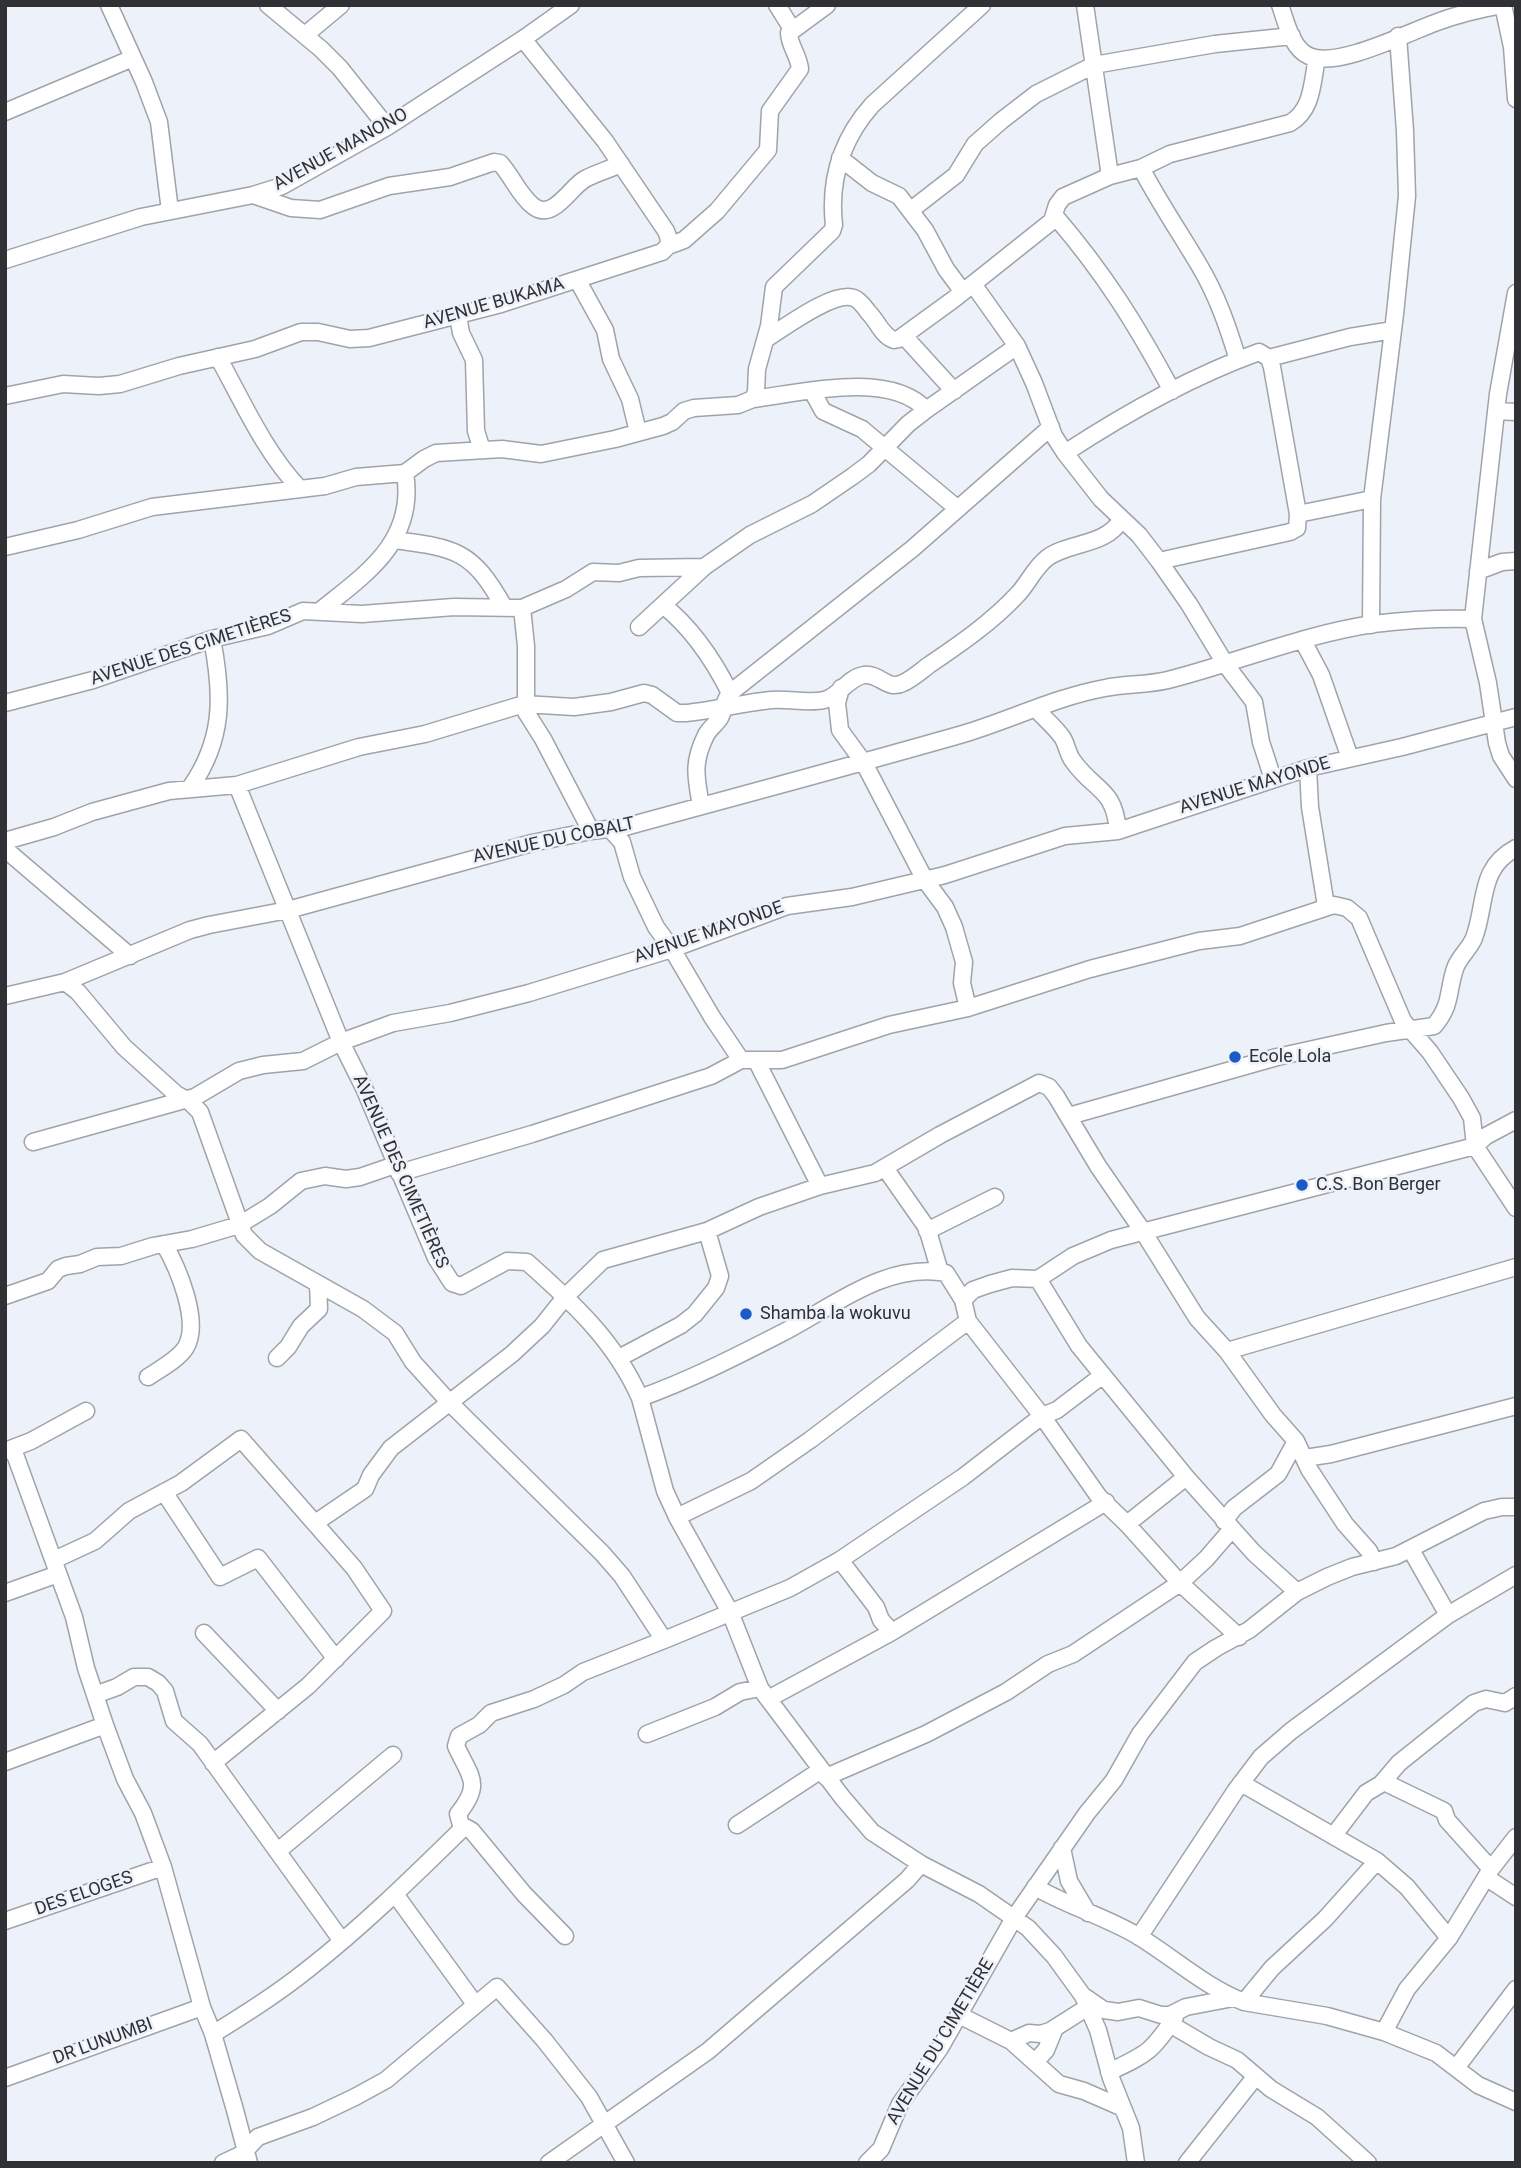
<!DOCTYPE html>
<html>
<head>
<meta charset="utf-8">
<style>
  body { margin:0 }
  #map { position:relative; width:1521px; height:2168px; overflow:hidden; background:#edf1f9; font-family:Roboto,sans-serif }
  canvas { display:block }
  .frame { position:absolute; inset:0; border:7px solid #2f3134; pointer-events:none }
</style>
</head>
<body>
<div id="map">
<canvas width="1521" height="2168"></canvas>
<div class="frame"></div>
</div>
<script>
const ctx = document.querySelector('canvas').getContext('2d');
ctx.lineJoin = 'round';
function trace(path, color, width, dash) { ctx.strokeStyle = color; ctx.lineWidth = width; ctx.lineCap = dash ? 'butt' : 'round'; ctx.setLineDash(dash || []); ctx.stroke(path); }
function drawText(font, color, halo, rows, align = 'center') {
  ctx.font = font + ' Roboto,sans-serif'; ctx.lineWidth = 5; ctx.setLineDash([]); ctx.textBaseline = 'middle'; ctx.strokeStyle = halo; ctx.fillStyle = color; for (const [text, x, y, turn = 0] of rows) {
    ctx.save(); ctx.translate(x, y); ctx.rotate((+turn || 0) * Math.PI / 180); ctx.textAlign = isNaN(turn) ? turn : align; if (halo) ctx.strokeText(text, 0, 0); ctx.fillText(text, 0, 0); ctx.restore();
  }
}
const minor = new Path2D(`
  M109,5L144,82L159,122L170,211
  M268,5L321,49L340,68L387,127
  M777,5L792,29
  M1085,5L1110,176
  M1280,5C1286,21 1291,48 1309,56C1339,69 1412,30 1443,20C1462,13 1482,9 1502,5
  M1503,5L1512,47L1516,99
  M305,35L341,5
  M523,39L605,141L666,231L669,239L668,246
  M5,112L133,58
  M840,158L872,183L899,196L925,230L946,269L963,292
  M1141,168C1159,202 1180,233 1199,265C1217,295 1228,327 1238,360
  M253,195L291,208L320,210L389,186L450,177L494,162L500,163C512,176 519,195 533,206C553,222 570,187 585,179C596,173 610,169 621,164
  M911,210L956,175L975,144L1001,121L1036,94L1094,65L1215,44L1292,36
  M1055,216C1104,273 1136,324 1172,391
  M5,260L141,217L253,195L282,186L387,127L523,39L571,5
  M578,281L605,330L611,359L630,399L638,432
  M973,284L1017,346L1034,383L1054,436L1065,453L1101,499L1139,535L1159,561L1189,604L1226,665L1254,702L1261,742L1273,779
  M1516,293L1498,394L1473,619L1488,683L1497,743L1501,756L1516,779
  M458,315L461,333L474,360L476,431L482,450
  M904,336L954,391
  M766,339C784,328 834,290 854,298C860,300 865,308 869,313C878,322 882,336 894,340L899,339L954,299L1052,221L1057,205L1063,197L1110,176L1141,168L1170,154L1290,123C1313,110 1312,82 1317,58
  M218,357C243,402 264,451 300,489
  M1269,358L1350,337L1393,330
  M812,391L823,411L862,429L958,509
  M5,396L63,384L99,386L120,384L179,366L255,349L301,332H318L350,339L369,338L501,304L662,252L668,246L684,240L717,211L768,150L770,111L800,69C799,56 789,45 789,33L827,5
  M753,399C800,393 891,370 926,410
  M1496,411L1516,412
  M1065,453C1126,413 1190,377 1259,352L1269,358L1272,367L1298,514L1297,528L1290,532L1159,561
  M1298,514L1372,499
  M394,540C456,548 472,550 504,607
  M5,547L78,530L152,507L325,486L356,477L405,473L424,459L436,453L502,449L541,454L615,439L663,426L672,422L684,411L694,408L738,405L753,399L756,392L757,369L769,326L774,287L832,231L834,225C829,180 842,139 872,105L982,5
  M1478,571L1502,562L1516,561
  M663,605C693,629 713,659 730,693
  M522,608L526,646V712L543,739L591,831
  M321,610C367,573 416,541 405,473
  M1371,625L1372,499L1395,314L1407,196L1405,131L1398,36
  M639,627L704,567L750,535L812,504L853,476L869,464L908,424L926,410L1017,346
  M1303,641L1321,675L1350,758
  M841,688L837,703L840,730L864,763L925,880L945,907L954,927L964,962L962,983L968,1008
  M5,703L93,680L212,639L268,626L303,611L362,614L454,607L522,608L566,589L593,572L619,573L639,568L704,567
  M1036,709C1044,718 1055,727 1062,737C1067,744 1067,753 1073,761C1095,792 1114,787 1118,831
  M1308,768L1310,807L1326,906
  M237,785L341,1042L364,1088L436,1258L452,1283L461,1286L507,1261L527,1262C572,1302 615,1341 640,1398L665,1491L677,1517L730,1612L760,1688L842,1797L872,1832L921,1864L979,1894L1028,1928L1054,1956L1083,1996L1098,2030L1111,2078L1131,2128L1136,2163
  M190,788C224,740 223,695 212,639
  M701,806C696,777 692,763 706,735C709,729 716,724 720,718C725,709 722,704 730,693L912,549L1051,427
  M610,829L622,842L632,877L656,927L672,949L712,1017L741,1060
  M5,841L54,827L92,812L169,791L237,785L359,747L425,734L524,704L574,707L611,702L644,693L652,695L677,713H686C715,710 743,703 771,700C788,698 807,704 824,700C839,697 847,678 864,675C880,673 887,691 903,683C912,679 921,671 929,665C960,644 992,622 1017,595C1028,584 1034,568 1047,558C1068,542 1106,546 1121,520
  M5,849L130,956
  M65,982L78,992L124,1047L176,1094L190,1102L200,1112L244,1235L260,1251L363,1309L395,1333L413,1362L450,1403L602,1553L622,1576L664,1640L790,1588L840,1560L963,1477L1042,1416L968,1321L963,1300L973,1290L990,1284L1012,1278L1038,1279L1073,1256L1111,1240L1475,1146L1486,1136L1516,1120
  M5,996L65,982L190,930L209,925L288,910L532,843L591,831L625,827C738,796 851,766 963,734C1010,720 1056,697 1105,688C1125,684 1147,685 1168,680C1235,663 1305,634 1373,624C1406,620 1440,618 1473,619
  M756,1060L820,1186
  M1069,1116L1277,1057L1386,1033L1434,1026C1453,1004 1447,989 1456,966C1461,955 1470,948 1474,938C1487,903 1478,868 1516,848
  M33,1142L195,1097L239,1071L263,1065L303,1061L341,1042L393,1023L450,1013L529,993L672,949L787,906L852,897L945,875L1065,836L1118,831L1308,768L1402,747L1516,717
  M885,1168L927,1228L940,1272
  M399,1173L532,1134L711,1076L741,1060H782L889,1025L968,1008L1090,969L1199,941L1240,936L1334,905L1347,908L1359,918L1403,1021L1430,1052L1461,1098L1472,1118L1475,1146L1516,1208
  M927,1231L995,1197
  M1038,1279L1079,1346L1186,1477L1254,1553L1297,1592
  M5,1296L48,1281L58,1269L66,1266L80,1264L97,1257L121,1256L153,1246L192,1239L239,1225L270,1206L301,1181L325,1176L346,1179L360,1177L395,1165
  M1227,1351L1516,1267
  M277,1358L288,1347L301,1326L319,1309L318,1284
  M619,1358L681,1325L695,1314L716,1288L720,1276L707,1231
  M1103,1375L1057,1410L1042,1416L1099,1497L1127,1524L1186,1477
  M148,1377C160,1369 179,1359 186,1347C201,1321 177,1266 164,1244
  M640,1398C690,1380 735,1357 782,1333C833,1307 885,1262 946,1273L963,1300
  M13,1449L74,1617L86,1668L105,1725L125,1779L143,1813L163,1867L202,2007L213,2034L235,2110L249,2163
  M5,1451L31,1441L86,1411
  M1305,1458L1331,1454L1516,1406
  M164,1492L220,1577L258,1558L336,1659
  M677,1517L751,1481L810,1440L968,1321
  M1224,1521L1234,1508L1278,1474L1296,1441
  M315,1523L365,1489L371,1475L391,1448L512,1354L542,1326L566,1296L603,1260L707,1231L759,1207L820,1186L875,1173L940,1135L1039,1083L1049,1087L1056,1096L1098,1166L1144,1233L1197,1318L1227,1351L1273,1415L1296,1441L1309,1469L1345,1524L1369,1551L1374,1562
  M1127,1524L1180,1583L1239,1637
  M1411,1550L1448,1615
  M54,1560L95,1541L129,1511L181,1483L241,1439L354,1568L383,1611L308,1686L213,1763
  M5,1593L58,1574
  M892,1632L1106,1502
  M204,1633L278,1711
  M95,1695L117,1687L134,1677H148L158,1683L165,1691L174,1721L200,1744L342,1941
  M768,1699L892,1632L881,1620L876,1607L840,1560
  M647,1734L715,1707L740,1692L760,1688
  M5,1762L105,1725
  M826,1777L926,1734L1006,1692L1048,1664L1073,1654L1180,1583L1206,1559L1232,1529
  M1384,1782L1444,1811L1447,1820L1491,1869
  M1241,1783L1377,1861L1407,1887L1449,1938
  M737,1825L821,1770
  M462,1829L458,1814C483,1783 470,1777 456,1746L459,1736L479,1725L491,1713L534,1699L564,1685L583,1672L664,1640
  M462,1829L467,1828L472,1831L524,1894L565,1936
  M1334,1835L1366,1793L1381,1784L1399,1763L1474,1703L1486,1699L1505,1703L1516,1696
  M1062,1848L1069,1881L1088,1913
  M278,1851L393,1755
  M1487,1878L1516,1897
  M1035,1887C1068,1906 1106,1917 1138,1936C1174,1958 1204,1986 1244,2002L1327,2016L1384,2032L1436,2053L1478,2085L1516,2102
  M395,1894L475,2004
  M5,1921L163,1867
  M1139,1937L1236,1790L1261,1757L1291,1731L1448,1615L1516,1575
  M1085,1997L1104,2010L1118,2012L1139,2008L1161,2015H1170L1186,2007L1233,1998
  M1244,2002L1272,1968L1325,1919L1377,1861
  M959,2015L1011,2041L1029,2033L1040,2034L1050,2031L1088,2007
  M1170,2024L1209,2047L1237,2060L1271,2089L1317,2117L1368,2163
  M1384,2032L1407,1989L1449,1938L1491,1869L1516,1837
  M213,2034C245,2014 277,1994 307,1970C362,1927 412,1878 462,1829
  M1011,2041L1059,2084L1084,2091L1123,2108
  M1035,2062L1046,2050L1055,2028
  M1456,2068L1516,1989
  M1109,2072C1147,2054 1152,2052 1175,2017
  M5,2078L202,2007
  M223,2163L242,2154L258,2137L313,2117L355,2097L386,2080L497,1987L545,2041L589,2097L626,2163
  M549,2163L708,2051L907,1880L921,1864
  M867,2163L881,2149L900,2104L940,2048L1014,1918L1087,1813L1114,1780L1140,1734L1195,1662L1216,1648L1249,1630L1297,1592L1327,1577L1352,1567L1396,1556L1484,1511L1502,1507H1516
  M1187,2163L1256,2076`);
trace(minor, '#9fa3aa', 19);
trace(minor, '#fff', 16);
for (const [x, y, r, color] of [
  [1235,1057,7,"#1c5bc7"],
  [1302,1185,7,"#1c5bc7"],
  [746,1314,7,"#1c5bc7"]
]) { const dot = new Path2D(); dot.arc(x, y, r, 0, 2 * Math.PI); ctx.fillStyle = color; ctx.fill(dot); trace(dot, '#edf1f9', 2.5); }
drawText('18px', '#2f3134', '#edf1f9', [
  ["AVENUE MANONO",341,150,-29],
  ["AVENUE BUKAMA",494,304,-16],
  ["AVENUE DES CIMETIÈRES",191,648,-18],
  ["AVENUE MAYONDE",1255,786,-17],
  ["AVENUE DU COBALT",554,841,-12],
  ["AVENUE MAYONDE",709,933,-19],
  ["AVENUE DES CIMETIÈRES",400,1172,66],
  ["DES ELOGES",84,1894,-19],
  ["DR LUNUMBI",103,2042,-20],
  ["AVENUE DU CIMETIÈRE",941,2042,-59]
]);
drawText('18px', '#2f3134', '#edf1f9', [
  ["Ecole Lola",1249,1057],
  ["C.S. Bon Berger",1316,1185],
  ["Shamba la wokuvu",760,1314]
], 'left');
</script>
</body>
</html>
